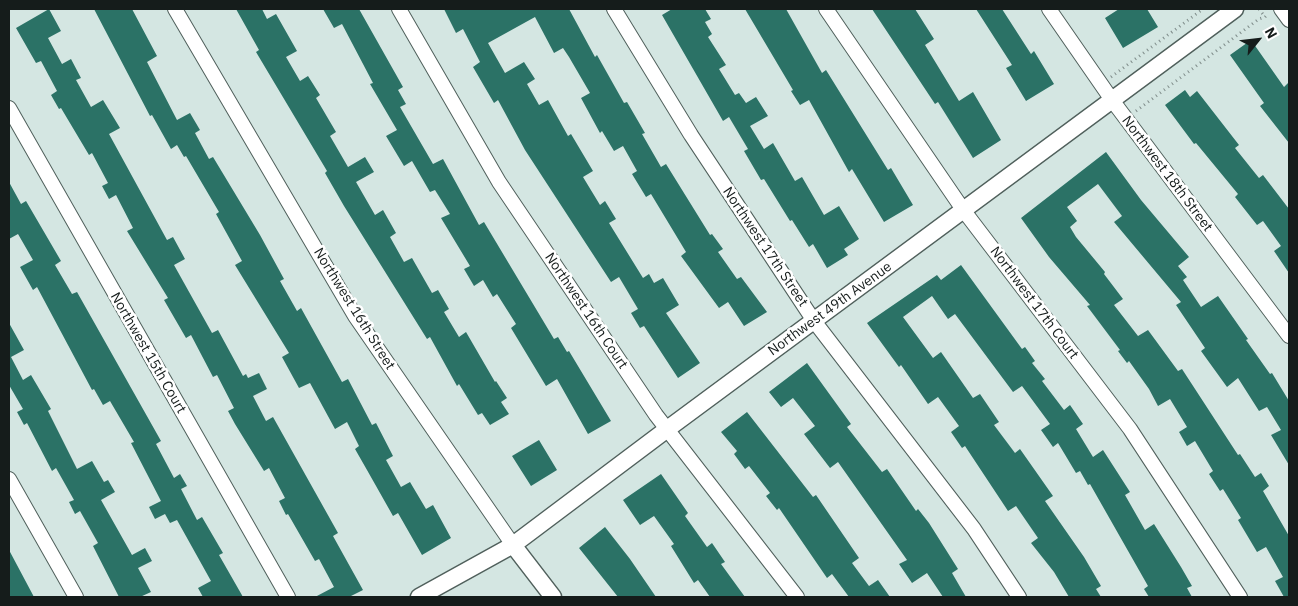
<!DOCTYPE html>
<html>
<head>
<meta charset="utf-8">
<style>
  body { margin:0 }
  #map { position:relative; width:1298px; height:606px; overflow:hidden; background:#d4e6e2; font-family:"IBM Plex Sans",sans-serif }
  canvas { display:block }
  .frame { position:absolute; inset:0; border:10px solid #151c1b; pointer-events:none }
  .north { position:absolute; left:1233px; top:15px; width:50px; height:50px; -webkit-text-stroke:4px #fff; paint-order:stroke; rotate:61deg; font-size:14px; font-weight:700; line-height:20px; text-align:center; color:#151c1b }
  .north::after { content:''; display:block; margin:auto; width:18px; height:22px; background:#151c1b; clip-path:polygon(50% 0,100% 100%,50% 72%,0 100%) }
</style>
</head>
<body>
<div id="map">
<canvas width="1298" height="606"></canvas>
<div class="frame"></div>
<div class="north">N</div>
</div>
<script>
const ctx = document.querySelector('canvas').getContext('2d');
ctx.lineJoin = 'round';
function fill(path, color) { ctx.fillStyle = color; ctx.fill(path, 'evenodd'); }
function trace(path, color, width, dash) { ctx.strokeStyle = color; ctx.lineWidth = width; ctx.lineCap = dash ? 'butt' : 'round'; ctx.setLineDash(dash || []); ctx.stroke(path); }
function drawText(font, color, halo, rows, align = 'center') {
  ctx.font = font + ' "IBM Plex Sans",sans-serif'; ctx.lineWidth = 5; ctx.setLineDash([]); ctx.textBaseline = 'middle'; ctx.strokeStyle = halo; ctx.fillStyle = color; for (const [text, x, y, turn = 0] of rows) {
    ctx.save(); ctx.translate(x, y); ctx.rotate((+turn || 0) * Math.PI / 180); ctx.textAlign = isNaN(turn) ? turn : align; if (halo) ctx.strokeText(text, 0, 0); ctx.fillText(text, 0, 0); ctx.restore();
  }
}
fill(new Path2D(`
  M49,9L61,31L48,38L62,64L71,59L81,78L76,80L91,107L103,100L120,128L109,134L167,240L173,237L185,259L174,265L212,333L218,330L243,376L246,374L248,378L259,373L267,389L253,396L266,421L273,417L338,533L333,536L363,590L349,597H315L334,587L319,559L315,561L288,514L286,515L279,501L285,498L269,468L264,471L235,424L228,411L234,408L217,375L213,377L191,335L186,338L164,300L168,298L127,231L133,228L116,195L109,199L102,186L108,183L92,153L89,155L61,108L59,109L51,95L57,91L41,61L36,63L16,28Z
  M94,9H132L157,56L147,62L177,120L190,113L200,130L195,133L209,159L213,157L260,235L284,279L280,281L297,311L301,308L342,382L348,379L372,425L376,423L393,456L386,460L401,487L410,482L426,509L433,505L451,538L422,555L398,513L393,516L367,470L355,449L359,446L347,422L335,429L310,383L299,388L282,357L289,353L235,265L242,261L216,214L219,212L186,156L184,157L177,145L171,149L152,115L150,116Z
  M236,9H262L267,19L276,14L297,51L286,57L300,81L308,76L320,95L316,98L336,132L330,136L348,167L365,157L374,172L356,182L375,215L383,210L396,233L390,237L404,262L412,258L432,293L438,290L449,309L444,312L459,337L466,332L495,382L496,381L507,398L501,402L509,414L490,425L482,413L478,415L459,384L457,386L430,337L427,339L344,206L325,173L327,171L256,52L259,50Z
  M323,9H359L403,87L398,90L406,104L400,107L433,164L443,159L479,225L484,222L554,339L558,337L567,352L569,351L611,421L588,434L557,379L546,386L511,328L516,324L497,294L493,297L483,280L474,286L464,269L470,266L441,218L450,214L435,190L430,192L412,161L404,166L386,136L397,130L370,84L373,83L342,24L334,28Z
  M444,9H569L595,57L597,55L624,103L627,102L645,133L642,134L661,167L666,164L710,235L712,234L723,249L718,252L737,279L741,277L767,312L744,326L728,302L719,308L681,256L686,252L651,194L646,197L632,174L637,171L623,146L614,151L602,131L600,133L581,98L590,93L569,57L563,48L554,53L535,17L488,43L505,73L524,62L535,79L527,84L539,105L548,100L568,136L571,134L593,171L583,177L600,205L605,201L616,219L609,223L643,278L649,274L654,283L663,278L679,305L666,313L700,363L678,378L644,326L640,328L631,313L638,309L619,277L611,282L525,150L498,100L494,103L473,67L480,62L463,29L456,33Z
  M672,9H705L711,19L705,22L712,34L708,37L726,65L719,69L735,95L739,93L746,103L756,97L768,116L750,126L764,149L773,143L795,181L802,177L824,215L839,206L859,239L844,249L848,255L827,268L813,244L809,247L792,220L790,221L764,179L761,180L744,151L748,149L729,117L723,121L662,15Z
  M745,9H786L822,73L826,70L888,170L891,168L913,205L884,222L852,169L849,172L809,100L800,105L791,91L793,90Z
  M872,9H915L934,39L925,45L959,101L973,92L1001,140L973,158L938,102L935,104Z
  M976,9H1002L1031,54L1034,51L1054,84L1026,101L1006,68L1012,65Z
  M1119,9H1147L1158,27L1123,48L1105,18Z
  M1251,40L1284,87L1289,82V143L1260,106L1264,103L1230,55Z
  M1185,90L1190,97L1197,91L1239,145L1235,148L1259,178L1263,175L1289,209V273L1274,251L1281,246L1263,221L1257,225L1235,197L1238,194L1196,143L1194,144L1165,105Z
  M1106,152L1141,200L1189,257L1178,266L1187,277L1183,280L1201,307L1218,296L1248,339L1246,340L1270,374L1272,373L1289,401V465L1271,435L1281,430L1267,407L1259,411L1238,378L1227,387L1201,351L1205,348L1176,305L1181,302L1114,222L1122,216L1098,184L1067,207L1077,221L1070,227L1076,237L1105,272L1104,274L1123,299L1114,305L1138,336L1148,330L1178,371L1182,369L1238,455L1240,454L1255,477L1261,473L1269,486L1263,491L1289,536V597H1284L1275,581L1283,577L1266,547L1257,552L1238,520L1241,518L1223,489L1220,491L1209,474L1213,471L1195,441L1187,446L1179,432L1187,427L1170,399L1158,406L1149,389L1129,361L1127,363L1118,351L1120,350L1087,306L1090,305L1049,257L1021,218Z
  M9,182L21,204L26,201L61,261L55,265L72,294L77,292L161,441L156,444L174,478L180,474L187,486L181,489L197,520L202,517L223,553L219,555L243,597H203L198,588L211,581L177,520L170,523L165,514L155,519L149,507L161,501L131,443L134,442L110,401L103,405L94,389L92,390L37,287L33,290L20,267L33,260L18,234L9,239Z
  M961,265L1022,349L1025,347L1035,361L1032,363L1045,379L1042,381L1064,410L1070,405L1083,424L1076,429L1093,457L1103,450L1130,492L1125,495L1145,530L1154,524L1181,567L1192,586L1187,588L1192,597H1149L1144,589L1148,586L1090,484L1088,485L1080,471L1076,473L1058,443L1053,447L1041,430L1050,424L1022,386L1013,392L955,314L948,319L932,296L903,317L933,358L941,352L973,398L980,394L999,422L994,425L1015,453L1020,449L1053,496L1045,501L1084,557L1101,586L1096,589L1101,597H1069L1054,572L1031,543L1038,538L1016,506L1008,511L965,446L962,448L951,432L959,426L938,397L928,404L901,365L899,367L867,323L937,275L941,280Z
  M9,323L24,350L11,357L23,380L31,375L51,409L48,411L77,469L92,461L104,482L108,480L115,492L101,500L132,555L145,548L152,561L138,568L151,592L140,597H119L93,546L98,543L80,511L75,514L69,502L74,500L56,468L52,471L27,423L24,425L17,412L23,409L9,385Z
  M807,363L851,424L847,427L882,472L887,469L916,511L918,509L929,523L958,569L952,573L966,597H943L927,573L912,583L899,564L907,560L838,462L830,468L804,434L815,426L793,398L781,407L769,392Z
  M747,412L813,497L816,495L859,558L852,563L869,586L878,580L890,597H849L832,574L827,578L779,508L777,510L766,496L770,493L749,466L745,469L734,454L737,451L721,432Z
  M539,440L557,470L531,486L512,456Z
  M661,474L688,513L685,516L707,547L712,543L725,562L721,564L745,597H710L698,580L694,583L671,546L674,544L654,516L640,525L623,500Z
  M605,527L630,559L656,597H618L579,548Z
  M9,550L34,597H9Z`), '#2b7266');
const minor = new Path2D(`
  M175,9L355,316L513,545
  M399,9L499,182L656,415L797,597
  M614,9L691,135L814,321L974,529L1019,597
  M826,9L964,211L1130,429L1240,597
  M1049,9L1112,100L1289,336
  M1281,9L1289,20
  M9,108L288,597
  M9,479L76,597`);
const tertiary = new Path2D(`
  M513,545L553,597
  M419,597L513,545L666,430L1235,9`);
trace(minor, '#50605c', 16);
trace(tertiary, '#50605c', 19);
trace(new Path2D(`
  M1259,9L1265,17L1266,16
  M1111,77L1203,9
  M1136,111L1259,19L1265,17`), '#7e8b89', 3, [1, 4]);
trace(minor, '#fff', 14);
trace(tertiary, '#fff', 16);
drawText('14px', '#151c1b', '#fff', [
  ["Northwest 18th Street",1167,174,53],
  ["Northwest 17th Street",765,247,56],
  ["Northwest 17th Court",1034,303,53],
  ["Northwest 16th Street",354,309,58],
  ["Northwest 49th Avenue",830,309,-36],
  ["Northwest 16th Court",586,311,56],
  ["Northwest 15th Court",148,353,60]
]);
</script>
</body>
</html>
